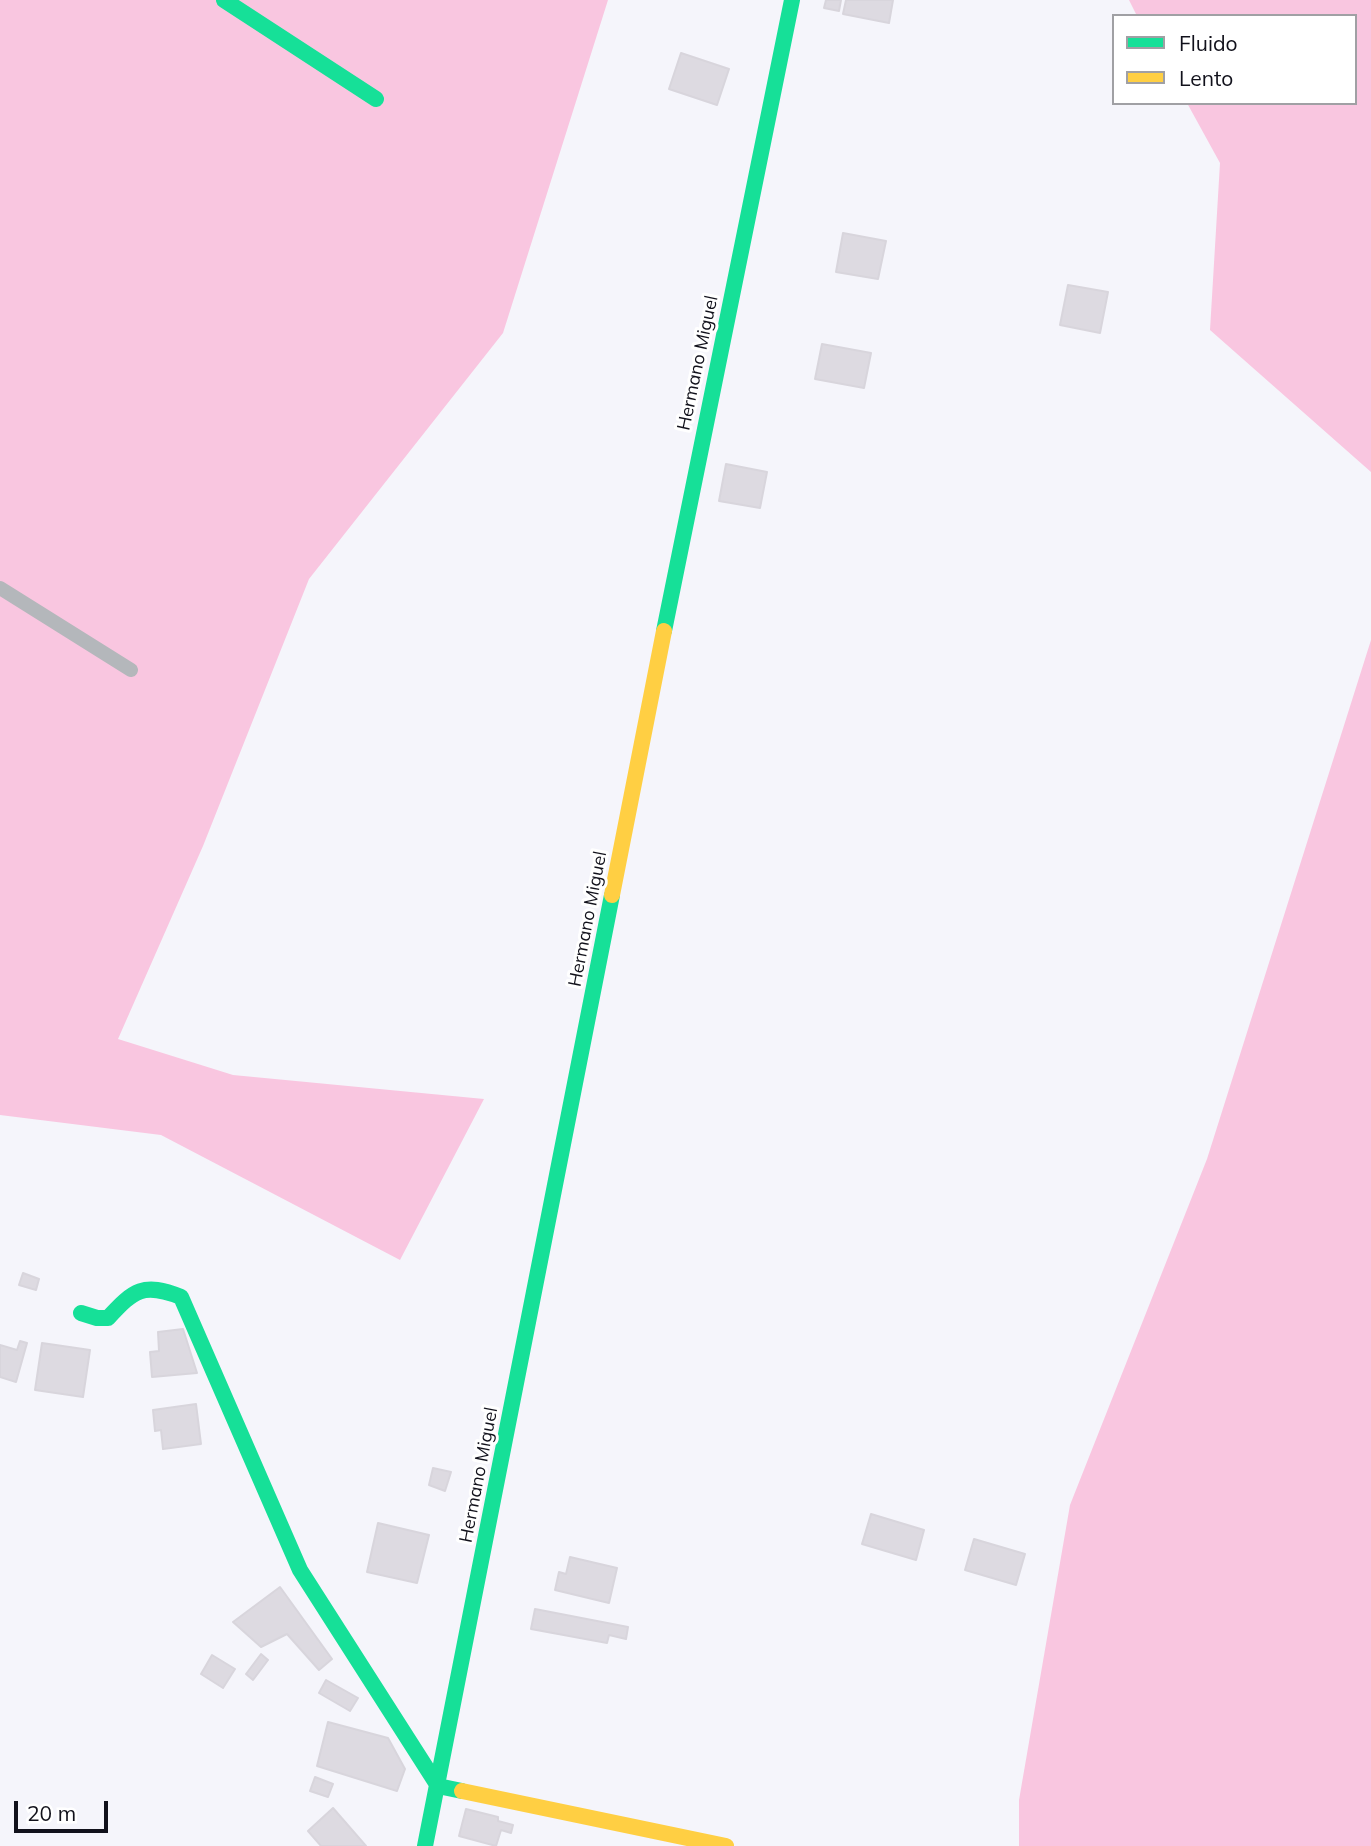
<!DOCTYPE html>
<html>
<head>
<meta charset="utf-8">
<style>
  body { margin:0 }
  #map { position:relative; width:1371px; height:1846px; overflow:hidden; background:#f5f5fb; font-family:Mulish,sans-serif }
  canvas { display:block }
  .legend { position:absolute; left:1112px; top:14px; width:245px; height:91px; box-sizing:border-box; background:#fff; border:2px solid #a0a0a4; margin:0; padding:9px 12px; list-style:none; font-size:21px; color:#11111b }
  .legend li { display:flex; align-items:center; gap:14px; height:35px }
  .legend b { width:35px; border:2px solid #a0a0a4 }
  .scale { position:absolute; left:14px; top:1801px; width:94px; height:32px; box-sizing:border-box; border:4px solid #11111b; border-top:0; padding-left:9px; font-size:21px; line-height:24px; white-space:nowrap; color:#11111b; -webkit-text-stroke:5px #fff; paint-order:stroke }
</style>
</head>
<body>
<div id="map">
<canvas width="1371" height="1846"></canvas>
<ul class="legend">
<li><b style="height:9px;background:#16e098"></b>Fluido</li>
<li><b style="height:9px;background:#ffcf43"></b>Lento</li>
</ul>
<div class="scale">20 m</div>
</div>
<script>
const ctx = document.querySelector('canvas').getContext('2d');
ctx.lineJoin = 'round';
function fill(path, color) { ctx.fillStyle = color; ctx.fill(path, 'evenodd'); }
function trace(path, color, width, dash) { ctx.strokeStyle = color; ctx.lineWidth = width; ctx.lineCap = dash ? 'butt' : 'round'; ctx.setLineDash(dash || []); ctx.stroke(path); }
function drawText(font, color, halo, rows, align = 'center') {
  ctx.font = font + ' Mulish,sans-serif'; ctx.lineWidth = 6; ctx.setLineDash([]); ctx.textBaseline = 'middle'; ctx.strokeStyle = halo; ctx.fillStyle = color; for (const [text, x, y, turn = 0] of rows) {
    ctx.save(); ctx.translate(x, y); ctx.rotate((+turn || 0) * Math.PI / 180); ctx.textAlign = isNaN(turn) ? turn : align; if (halo) ctx.strokeText(text, 0, 0); ctx.fillText(text, 0, 0); ctx.restore();
  }
}
fill(new Path2D(`
  M0,0H608L503,333L309,579L203,846L118,1039L233,1075L484,1099L400,1260L161,1135L0,1115Z
  M1129,0H1371V472L1210,330L1220,163L1187,103H1355V16H1137Z
  M1371,640V1846H1019V1800L1070,1505L1207,1159Z`), '#f9c6e0');
const building = new Path2D(`
  M826,0H841L839,11L824,8Z
  M846,0H893L889,23L843,14Z
  M681,53L729,69L717,105L669,89Z
  M843,233L886,241L878,279L836,272Z
  M1068,285L1108,292L1100,333L1060,325Z
  M822,344L871,353L864,388L815,379Z
  M726,464L767,472L760,508L719,501Z
  M23,1273L39,1279L36,1290L19,1285Z
  M183,1329L197,1373L152,1377L150,1352L159,1351L158,1332Z
  M20,1341L27,1343L16,1382L0,1377V1345L17,1350Z
  M42,1343L90,1350L83,1397L35,1390Z
  M196,1404L201,1444L163,1449L161,1430L155,1431L153,1410Z
  M433,1468L451,1472L445,1491L429,1485Z
  M871,1514L924,1530L916,1560L862,1544Z
  M378,1523L429,1535L417,1583L367,1572Z
  M974,1539L1025,1554L1016,1585L965,1570Z
  M570,1557L617,1568L609,1603L555,1590L559,1572L566,1574Z
  M280,1587L332,1659L319,1670L287,1634L261,1647L233,1622Z
  M535,1609L628,1627L626,1639L609,1635L607,1643L531,1629Z
  M261,1654L268,1660L253,1680L246,1674Z
  M212,1655L235,1669L223,1688L201,1674Z
  M326,1680L358,1698L350,1711L319,1693Z
  M328,1722L388,1738L405,1769L397,1791L317,1766Z
  M315,1777L333,1784L328,1797L310,1791Z
  M333,1808L366,1846H321L308,1831Z
  M466,1809L498,1817V1821L513,1825L511,1833L501,1830L496,1846L459,1836Z`);
fill(building, '#dddae1');
trace(building, '#d8d5dc', 2);
trace(new Path2D(`
  M0,588L131,670`), '#b4b7bb', 14);
trace(new Path2D(`
  M224,0L376,99
  M664,631L792,0
  M81,1313L97,1318H108C134,1290 143,1282 181,1297L300,1570L438,1786L462,1791
  M425,1846L612,895`), '#16e098', 16);
trace(new Path2D(`
  M612,895L664,631
  M462,1791L726,1846`), '#ffcf43', 16);
drawText('18px', '#11111b', '#fff', [
  ["Hermano Miguel",698,363,-78],
  ["Hermano Miguel",588,919,-79],
  ["Hermano Miguel",479,1475,-79]
]);
</script>
</body>
</html>
